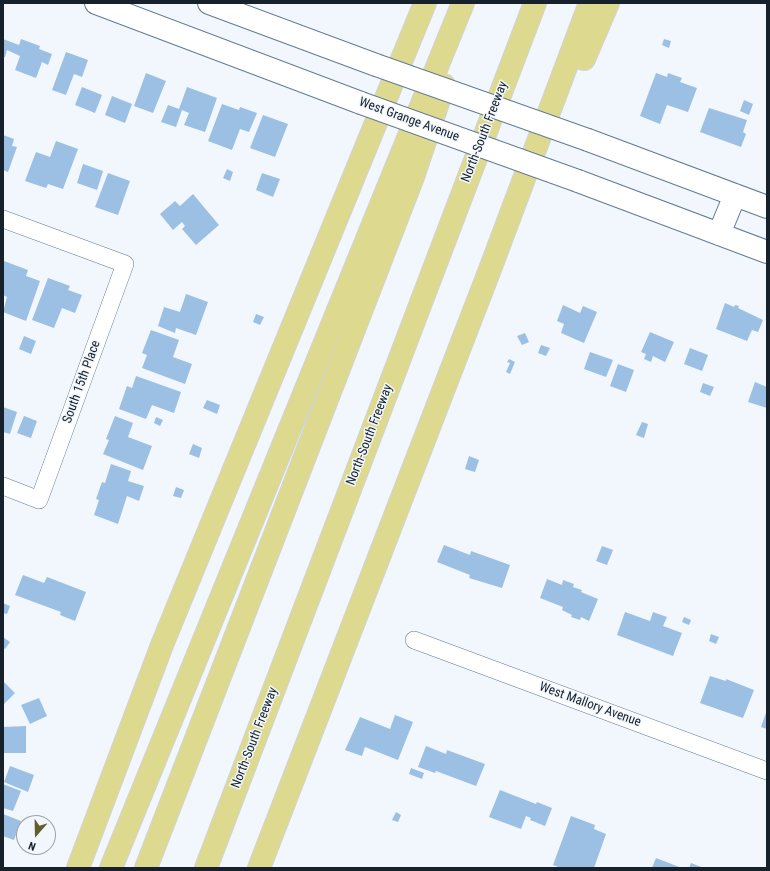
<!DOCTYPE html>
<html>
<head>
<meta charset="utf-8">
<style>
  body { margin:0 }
  #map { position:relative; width:770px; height:871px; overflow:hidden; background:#f1f7fc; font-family:"Roboto Condensed",sans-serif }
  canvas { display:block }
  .frame { position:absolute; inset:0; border:4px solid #17212b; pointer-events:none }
  .north { position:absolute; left:16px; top:815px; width:40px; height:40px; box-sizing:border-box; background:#f1f7fc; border:1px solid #9aa1a8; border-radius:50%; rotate:200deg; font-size:11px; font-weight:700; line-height:16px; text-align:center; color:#17212b }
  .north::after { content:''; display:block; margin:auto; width:14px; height:18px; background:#625f2c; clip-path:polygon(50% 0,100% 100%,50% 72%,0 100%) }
</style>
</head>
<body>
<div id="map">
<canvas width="770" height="871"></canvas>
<div class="frame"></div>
<div class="north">N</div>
</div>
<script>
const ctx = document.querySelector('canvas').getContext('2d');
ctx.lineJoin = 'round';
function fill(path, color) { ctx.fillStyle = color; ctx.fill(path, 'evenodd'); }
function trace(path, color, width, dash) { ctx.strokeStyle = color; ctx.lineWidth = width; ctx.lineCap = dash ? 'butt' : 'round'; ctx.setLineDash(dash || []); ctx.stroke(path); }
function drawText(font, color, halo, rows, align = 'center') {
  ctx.font = font + ' "Roboto Condensed",sans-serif'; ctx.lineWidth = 3; ctx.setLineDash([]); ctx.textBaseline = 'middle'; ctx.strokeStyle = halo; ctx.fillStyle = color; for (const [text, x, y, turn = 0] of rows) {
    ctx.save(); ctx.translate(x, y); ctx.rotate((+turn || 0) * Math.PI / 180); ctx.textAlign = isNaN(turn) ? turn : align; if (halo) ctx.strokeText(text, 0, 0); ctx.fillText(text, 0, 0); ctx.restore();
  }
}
fill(new Path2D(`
  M3,39L19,45L21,39L40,46L39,49L52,54L48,65L42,62L36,78L15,70L20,56L7,50L5,57H3Z
  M664,39L671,41L669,48L662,45Z
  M66,52L88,60L82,77L74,74L66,95L52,90Z
  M146,73L166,81L153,113L134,106Z
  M656,73L667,77L668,73L682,78L680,82L697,88L688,112L667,105L660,124L640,116Z
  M82,87L102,95L95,113L75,105Z
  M187,87L217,98L205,132L184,125L189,113L182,110L176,127L161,122L168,105L179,109Z
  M112,96L132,104L125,123L105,115Z
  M744,100L753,104L749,115L740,111Z
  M222,104L239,110L240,107L257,113L249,132L240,129L232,150L208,141Z
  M709,108L747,120L743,132L746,134L741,147L700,132Z
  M263,115L288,124L275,157L250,148Z
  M3,135L14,139L12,146L17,147L8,172L3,170Z
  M56,141L78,149L63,189L48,184L46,188L25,181L36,152L50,157Z
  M83,164L103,171L97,190L77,183Z
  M227,169L233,172L230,181L223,178Z
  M108,173L130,181L118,215L95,207Z
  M262,173L280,179L273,197L256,190Z
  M193,194L219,225L196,245L182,229L185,226L182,222L173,230L160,214L175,201L180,206Z
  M4,261L28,270L26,276L40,281L26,321L3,312L7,297L3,295Z
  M48,278L70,286L68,290L82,295L75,313L62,308L54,328L32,320Z
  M186,294L208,302L196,335L176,328L175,333L158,326L164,307L180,312Z
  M725,303L734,307L735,305L739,306L738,308L763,320L758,332L752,330L747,341L716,329Z
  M563,305L580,313L583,306L597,312L584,343L561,333L564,324L557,321Z
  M256,314L264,317L260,325L253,322Z
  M151,330L179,340L173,357L192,364L185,384L142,368L147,355L142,353Z
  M650,332L674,342L665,362L653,356L651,362L644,359L646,354L641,352Z
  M525,333L529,342L522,345L517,336Z
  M24,336L36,341L31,354L19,349Z
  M541,345L550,348L546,356L538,353Z
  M690,348L708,355L702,371L684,364Z
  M590,352L613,360L606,377L584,369Z
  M509,359L515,362L510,374L506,372L510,363L507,362Z
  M618,364L634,370L626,392L610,386Z
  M136,376L181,392L174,413L152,405L146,419L119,409L127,386L132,388Z
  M755,382L767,387V408L748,402Z
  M703,383L714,387L710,396L700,392Z
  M207,400L220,405L217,414L203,408Z
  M3,407L17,412L10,434L3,432Z
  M24,416L37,421L31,438L17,433Z
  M115,416L133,423L128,437L152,446L143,470L103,454L109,440L106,439Z
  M156,417L163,420L160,426L154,423Z
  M642,422L648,424L644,438L636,435Z
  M193,444L202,448L199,458L189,454Z
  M469,456L479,460L475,472L465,469Z
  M111,464L131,471L128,481L144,486L139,501L127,496L118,524L94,515L99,500L96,499L102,482L105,483Z
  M176,487L184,490L181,498L173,496Z
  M444,545L470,555L471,551L510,565L502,588L469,578L470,575L437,562Z
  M602,546L613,550L607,565L596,561Z
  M23,575L44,583L47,577L86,592L75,621L60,615L61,612L15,595Z
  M547,579L562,585L563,580L574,584L573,587L582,590L581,592L598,599L589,621L581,617L580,620L571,617L572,615L562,610L563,607L540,598Z
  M3,603L10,606L7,614L3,613Z
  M625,612L650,621L653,612L667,617L663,626L682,633L673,656L617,635Z
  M684,617L691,620L689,625L682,622Z
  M711,634L719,637L716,644L709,641Z
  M3,637L10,642L5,649L3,648Z
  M710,676L726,681V679L754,690L743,718L700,703Z
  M3,681L15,693L3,705Z
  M39,698L47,716L30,724L21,705Z
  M767,710V729L761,727Z
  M395,715L413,722L398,760L365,747L362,756L345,750L360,717L390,729Z
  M26,726V753H3V727Z
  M426,746L446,754L447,750L485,764L476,786L436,771L435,773L418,767Z
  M10,766L34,775L28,792L4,782Z
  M411,768L424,773L422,779L409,774Z
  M3,784L21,791L13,811L3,808Z
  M500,790L536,804L537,802L552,808L545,826L530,820L531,818L526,816L521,829L489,817Z
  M396,812L401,815L398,822L392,820Z
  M3,814L21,821L14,840L3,836Z
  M571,816L595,825L594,829L606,834L594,868H561L553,865Z
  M656,858L682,868H652Z
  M691,863L704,868H689Z`), '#9bc0e4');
const street = new Path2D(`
  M3,219L125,264L39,500L3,486
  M414,640L767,771`);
const secondary = new Path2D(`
  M96,3L361,103
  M209,3L376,65
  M588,140L767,207
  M578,181L767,252
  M719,234L735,195`);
const highway = new Path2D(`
  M584,59L608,3
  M78,868L162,645L425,3
  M111,868L463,3
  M146,868L413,177L444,85
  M206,868L535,3
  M259,868L489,272L590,3`);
trace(street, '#627b92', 18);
trace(secondary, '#627b92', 24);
trace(highway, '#d1d3d5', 24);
trace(street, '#fff', 17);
trace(secondary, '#fff', 22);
trace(highway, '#ddda90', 22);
const secondaryBridge = new Path2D(`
  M376,65L588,140
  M361,103L578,181`);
trace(secondaryBridge, '#627b92', 24, []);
trace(secondaryBridge, '#fff', 22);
drawText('13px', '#17212b', '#f1f7fc', [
  ["West Grange Avenue",409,120,20],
  ["North-South Freeway",485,132,-69],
  ["South 15th Place",82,382,-70],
  ["North-South Freeway",370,435,-69],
  ["West Mallory Avenue",590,705,20],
  ["North-South Freeway",255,738,-69]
]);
</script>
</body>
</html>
